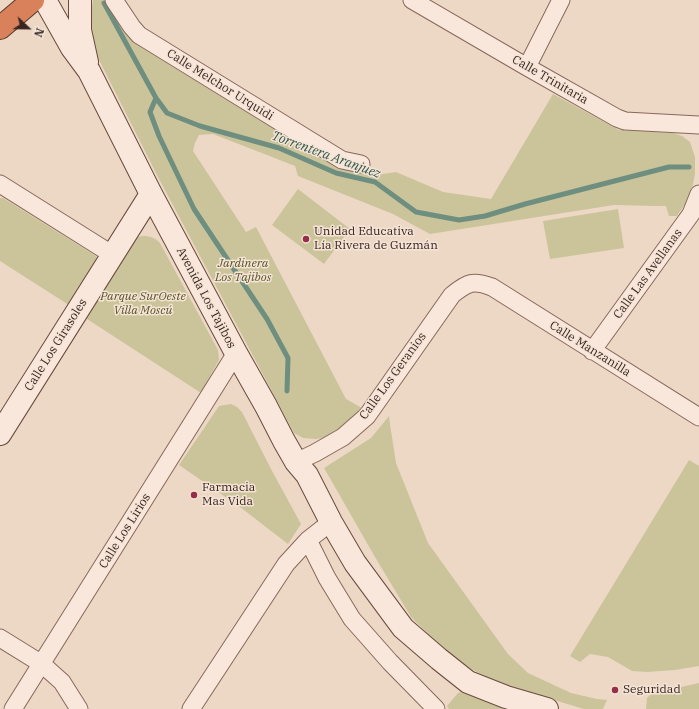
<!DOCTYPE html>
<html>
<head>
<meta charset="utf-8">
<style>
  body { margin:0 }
  #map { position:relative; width:699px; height:709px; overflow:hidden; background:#edd8c6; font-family:"IBM Plex Serif",serif }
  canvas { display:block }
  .north { position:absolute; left:8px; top:8px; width:40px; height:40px; -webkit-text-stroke:3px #f5e4d6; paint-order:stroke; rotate:112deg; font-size:11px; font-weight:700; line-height:16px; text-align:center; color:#392520 }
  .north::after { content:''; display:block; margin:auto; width:14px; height:18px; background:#392520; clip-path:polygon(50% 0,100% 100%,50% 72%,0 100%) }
</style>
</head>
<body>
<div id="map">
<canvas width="699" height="709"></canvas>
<div class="north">N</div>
</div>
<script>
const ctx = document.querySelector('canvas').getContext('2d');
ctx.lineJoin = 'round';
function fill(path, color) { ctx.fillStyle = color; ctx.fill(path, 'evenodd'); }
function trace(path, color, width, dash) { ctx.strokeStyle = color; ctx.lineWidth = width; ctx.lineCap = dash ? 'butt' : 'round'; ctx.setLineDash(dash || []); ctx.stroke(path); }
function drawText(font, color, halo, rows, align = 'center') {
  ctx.font = font + ' "IBM Plex Serif",serif'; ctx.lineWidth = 3; ctx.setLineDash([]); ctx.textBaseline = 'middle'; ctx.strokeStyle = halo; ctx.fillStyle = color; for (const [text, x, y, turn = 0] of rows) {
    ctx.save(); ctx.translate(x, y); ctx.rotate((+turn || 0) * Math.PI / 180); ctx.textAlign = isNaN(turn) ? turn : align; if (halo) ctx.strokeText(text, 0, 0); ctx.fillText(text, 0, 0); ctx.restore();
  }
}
fill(new Path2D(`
  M93,0H106L130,37L142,48L261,121L341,168L377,175L396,172L443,192L491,199L553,94L619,130L673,133L682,136L690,142L695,157V174L692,189L685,204L677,216H669L666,206H654L614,205L430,234L393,214L298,176L295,166L213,134L199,135L195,143L193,151L246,232L256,227L346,399L362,408L346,424L324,438L316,439L303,438L294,433L158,177L94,50L90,36V22Z
  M298,189L350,229L324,264L272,225Z
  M0,198H3L96,256L98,261L72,307L0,261Z
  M618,209L624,248L550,259L543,221Z
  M143,236C151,236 155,238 160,243L218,350L219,360L215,367L201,393L84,317L133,240L137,237Z
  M231,404L237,407L242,412L271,469L301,524L288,544L240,507L179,465L219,406Z
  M389,416L390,424L396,463L428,543L508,654L528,673L571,693L597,699L607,700L603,709H584L494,682L470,668L443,649L411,617L375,557L324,468L371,438Z
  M689,460L699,466V666L675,670L647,672L632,671L608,657L590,654L580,662L570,656Z
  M699,683V709H646L647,698L653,692L668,690Z
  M461,692L499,707L503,709H449L447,706L458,693Z`), '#cbc49a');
trace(new Path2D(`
  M104,3L156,98L167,113L200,126L279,148L336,173L375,182L416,212L459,220L485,216L525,204L669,167H689
  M156,98L150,112L159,136L194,209L267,319L288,358L287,391`), '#6e8f7f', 5);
const street = new Path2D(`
  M114,0L132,27L139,35L342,160L361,164
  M412,0L527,67L617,118L625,121L699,125
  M527,67L561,0
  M0,184L113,255
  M592,351L691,214L699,194
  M296,462L315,453L343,437L367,416L452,295C468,282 473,280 492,287L699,417
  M308,540L327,578L352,619L390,662L436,709
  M0,638L42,664L62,682L79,709
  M13,709L236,353
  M191,709L286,564L308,540L331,522`);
const secondary = new Path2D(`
  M45,0L72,48L89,71L151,194L236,353L266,406L284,441L296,462L307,475L331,522L355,563L403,628L439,659L468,682L506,697L547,709
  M80,0V30L87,62
  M0,434L151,194`);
const highway = new Path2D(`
  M0,28L33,0`);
trace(street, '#88685c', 19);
trace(secondary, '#6a4a3f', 24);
trace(highway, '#563830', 24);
trace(street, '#f8e7da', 17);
trace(secondary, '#f8e7da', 22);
trace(highway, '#d9815a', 22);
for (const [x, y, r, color] of [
  [306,239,4,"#962e4a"],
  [194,495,4,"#962e4a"],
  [615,690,4,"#962e4a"]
]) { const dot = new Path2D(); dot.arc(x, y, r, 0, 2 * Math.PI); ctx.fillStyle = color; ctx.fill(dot); trace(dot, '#f5e4d6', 1.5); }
drawText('12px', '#392520', '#f5e4d6', [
  ["Calle Trinitaria",550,80,30],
  ["Calle Melchor Urquidi",220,85,32],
  ["Calle Las Avellanas",648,274,-54],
  ["Avenida Los Tajibos",206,298,62],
  ["Calle Los Girasoles",56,345,-58],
  ["Calle Manzanilla",590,349,32],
  ["Calle Los Geranios",393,376,-54],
  ["Calle Los Lirios",125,531,-58]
]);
drawText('12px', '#392520', '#f5e4d6', [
  ["Unidad Educativa",314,232],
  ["Lía Rivera de Guzmán",314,246],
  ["Farmacia",202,488],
  ["Mas Vida",202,502],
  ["Seguridad",623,690]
], 'left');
drawText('italic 12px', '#555527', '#f5e4d6', [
  ["Jardinera",243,264],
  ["Los Tajibos",243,278],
  ["Parque SurOeste",143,297],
  ["Villa Moscú",143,311]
]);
drawText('italic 13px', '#2f584b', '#f5e4d6', [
  ["Torrentera Aranjuez",326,155,20]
]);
</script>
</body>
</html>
